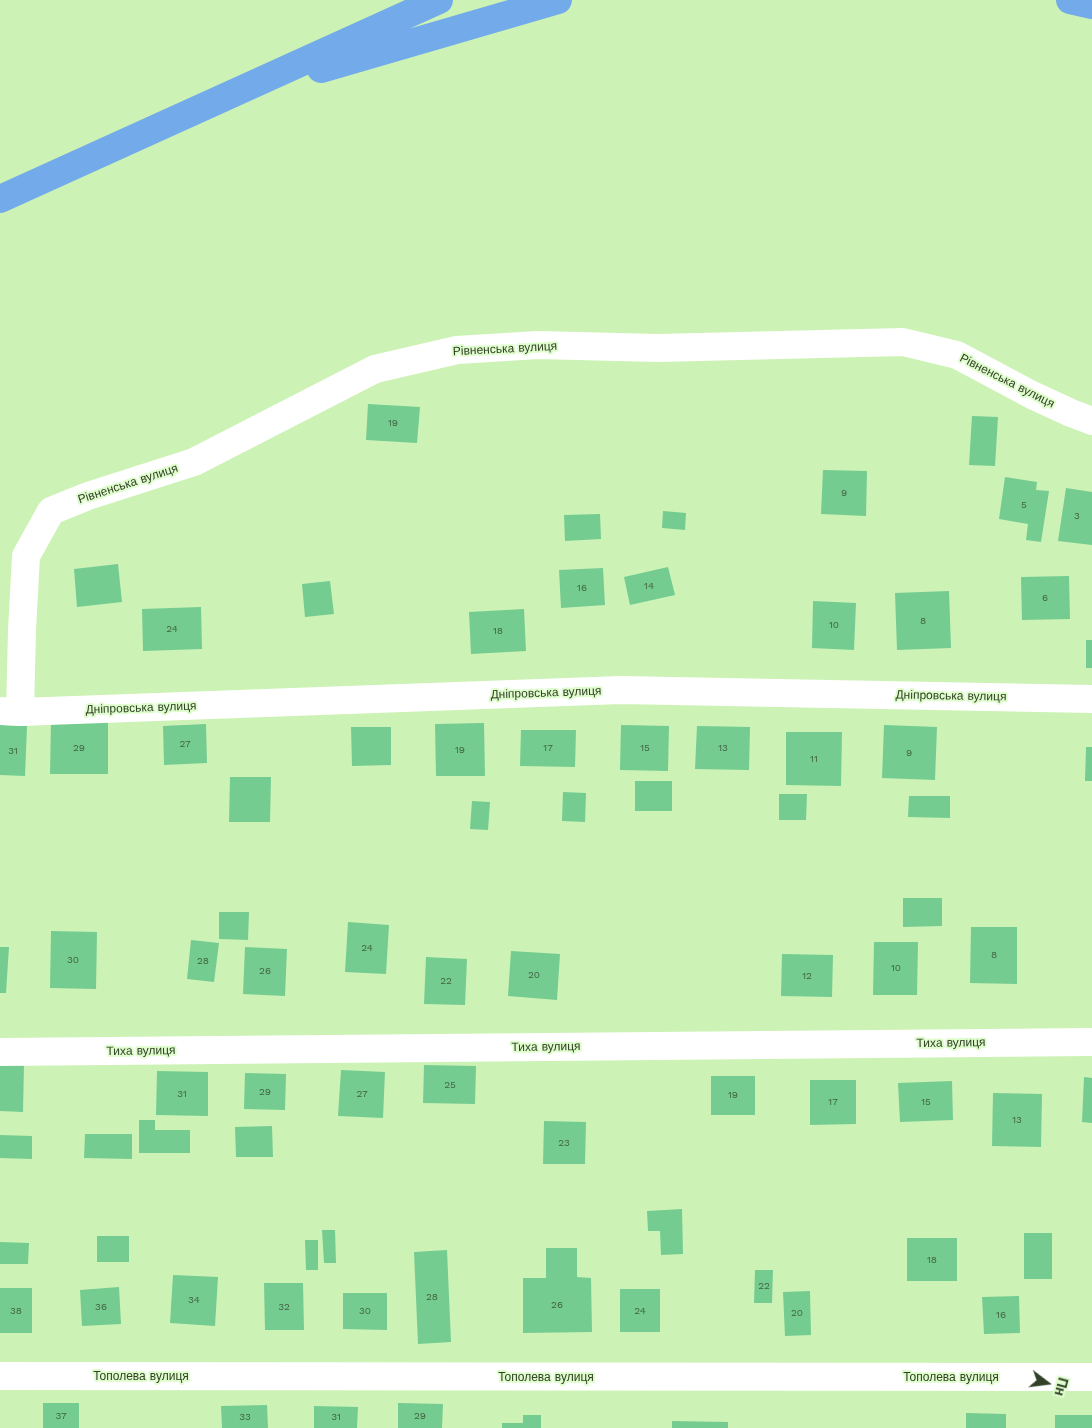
<!DOCTYPE html>
<html>
<head>
<meta charset="utf-8">
<style>
  body { margin:0 }
  #map { position:relative; width:1092px; height:1428px; overflow:hidden; background:#cdf2b5; font-family:"Work Sans",sans-serif }
  canvas { display:block }
  .north { position:absolute; left:1022px; top:1358px; width:50px; height:50px; -webkit-text-stroke:4px #dffdcc; paint-order:stroke; rotate:105deg; font-size:14px; font-weight:700; line-height:20px; text-align:center; color:#314027 }
  .north::after { content:''; display:block; margin:auto; width:18px; height:22px; background:#314027; clip-path:polygon(50% 0,100% 100%,50% 72%,0 100%) }
</style>
</head>
<body>
<div id="map">
<canvas width="1092" height="1428"></canvas>
<div class="north">Пн</div>
</div>
<script>
const ctx = document.querySelector('canvas').getContext('2d');
ctx.lineJoin = 'round';
function fill(path, color) { ctx.fillStyle = color; ctx.fill(path, 'evenodd'); }
function trace(path, color, width, dash) { ctx.strokeStyle = color; ctx.lineWidth = width; ctx.lineCap = dash ? 'butt' : 'round'; ctx.setLineDash(dash || []); ctx.stroke(path); }
function drawText(font, color, halo, rows, align = 'center') {
  ctx.font = font + ' "Work Sans",sans-serif'; ctx.lineWidth = 4; ctx.setLineDash([]); ctx.textBaseline = 'middle'; ctx.strokeStyle = halo; ctx.fillStyle = color; for (const [text, x, y, turn = 0] of rows) {
    ctx.save(); ctx.translate(x, y); ctx.rotate((+turn || 0) * Math.PI / 180); ctx.textAlign = isNaN(turn) ? turn : align; if (halo) ctx.strokeText(text, 0, 0); ctx.fillText(text, 0, 0); ctx.restore();
  }
}
fill(new Path2D(`
  M368,404L420,407L417,443L366,440Z
  M972,416L998,417L995,466L969,465Z
  M823,470L867,471L866,516L821,514Z
  M1005,477L1037,482L1036,490L1049,491L1041,542L1026,540L1028,524L999,519Z
  M1066,488L1092,492V545L1058,541Z
  M663,511L686,513L685,530L662,528Z
  M600,514L601,539L565,541L564,515Z
  M118,564L122,602L77,607L74,569Z
  M668,567L675,595L630,605L624,577Z
  M603,568L605,605L561,608L559,570Z
  M1069,576L1070,619L1022,620L1021,577Z
  M330,581L334,614L305,617L302,584Z
  M949,591L951,648L897,650L895,593Z
  M813,601L856,603L854,650L812,648Z
  M201,607L202,649L143,651L142,609Z
  M524,609L526,651L471,654L469,612Z
  M1086,640H1092V668H1086Z
  M51,721L108,722V774H50Z
  M484,723L485,776H436L435,724Z
  M206,724L207,763L164,765L163,726Z
  M0,725L27,726L25,776L0,775Z
  M621,725L669,726L668,771L620,770Z
  M884,725L937,727L935,780L882,778Z
  M697,726L750,727L749,770L695,769Z
  M351,727H391V765L352,766Z
  M521,730H576L575,767L520,766Z
  M786,732H842L841,786L786,785Z
  M1086,747H1092V781H1085Z
  M230,777H271L270,822H229Z
  M635,781H672V811H635Z
  M563,792L586,793L585,822L562,821Z
  M779,794H807L806,820H779Z
  M909,796H950V818L908,817Z
  M472,801L490,802L488,830L470,829Z
  M903,898H942V926L903,927Z
  M219,912H249L248,940L219,939Z
  M348,922L389,925L386,974L345,972Z
  M971,927H1017V984L970,983Z
  M51,931L97,932L96,989L50,988Z
  M191,940L219,943L214,982L187,979Z
  M874,942H918L917,995H873Z
  M0,947H9L6,993H0Z
  M245,947L287,949L285,996L243,994Z
  M511,951L560,954L557,1000L508,996Z
  M782,954L833,955L832,997L781,996Z
  M426,957L467,959L465,1005L424,1004Z
  M0,1064L24,1065L23,1112L0,1111Z
  M424,1065L476,1066L475,1104L423,1103Z
  M341,1070L385,1072L383,1118L338,1116Z
  M157,1071L208,1072V1116L156,1115Z
  M245,1073L286,1074L285,1110L244,1109Z
  M711,1076H755V1115H711Z
  M1084,1077L1092,1078V1123L1082,1122Z
  M810,1080H856V1124L810,1125Z
  M952,1081L953,1120L900,1122L898,1083Z
  M993,1093L1042,1094L1041,1147L992,1146Z
  M139,1120H155V1130H190V1153H139Z
  M544,1121L586,1122L585,1164H543Z
  M272,1126L273,1157H236L235,1127Z
  M85,1134H132V1159L84,1158Z
  M0,1135L32,1136V1159L0,1158Z
  M682,1209L683,1254L661,1255L660,1231H648L647,1211Z
  M322,1230H335L336,1263H324Z
  M1024,1233H1052V1279H1024Z
  M97,1236H129V1262H97Z
  M907,1238H957V1281H907Z
  M305,1240H318V1270H306Z
  M0,1242L29,1243L28,1264H0Z
  M546,1248H577V1277L591,1278L592,1332L523,1333V1278H546Z
  M447,1250L451,1342L418,1344L414,1252Z
  M755,1270H773L772,1303H754Z
  M173,1275L218,1277L215,1326L170,1323Z
  M264,1283H303L304,1330H265Z
  M119,1287L121,1324L82,1326L80,1290Z
  M0,1288H32V1333H0Z
  M620,1289H660V1332H620Z
  M810,1291L811,1335L785,1336L783,1292Z
  M343,1293H387V1330L343,1329Z
  M1019,1296L1020,1333L984,1334L982,1297Z
  M43,1403H79V1428H43Z
  M398,1403L443,1404L442,1428H398Z
  M267,1405L268,1428H222L221,1406Z
  M314,1406L358,1407L357,1428H314Z
  M966,1413L1006,1414V1428H966Z
  M523,1415H541V1428H502V1423H523Z
  M1055,1415H1092V1428H1055Z
  M672,1421L728,1422V1428H672Z`), '#74cc91');
trace(new Path2D(`
  M0,711L20,712L621,690L1092,699
  M20,712L22,630L26,556L51,511L88,496L194,462L375,369L457,350L538,345L658,348L903,342L957,355L1032,395L1071,413L1092,421
  M0,1052L1092,1042
  M0,1376L1092,1377`), '#fff', 28);
trace(new Path2D(`
  M1070,0L1092,5
  M321,69L558,0
  M0,199L439,0`), '#73aaea', 28);
drawText('10px', '#426342', null, [
  ["19",393,423],
  ["9",844,493],
  ["5",1024,505],
  ["3",1077,516],
  ["14",649,586],
  ["16",582,588],
  ["6",1045,598],
  ["8",923,621],
  ["10",834,625],
  ["24",172,629],
  ["18",498,631],
  ["27",185,744],
  ["29",79,748],
  ["17",548,748],
  ["15",645,748],
  ["13",723,748],
  ["19",460,750],
  ["31",13,751],
  ["9",909,753],
  ["11",814,759],
  ["24",367,948],
  ["8",994,955],
  ["30",73,960],
  ["28",203,961],
  ["10",896,968],
  ["26",265,971],
  ["20",534,975],
  ["12",807,976],
  ["22",446,981],
  ["25",450,1085],
  ["29",265,1092],
  ["31",182,1094],
  ["27",362,1094],
  ["19",733,1095],
  ["17",833,1102],
  ["15",926,1102],
  ["13",1017,1120],
  ["23",564,1143],
  ["18",932,1260],
  ["22",764,1286],
  ["28",432,1297],
  ["34",194,1300],
  ["26",557,1305],
  ["36",101,1307],
  ["32",284,1307],
  ["38",16,1311],
  ["30",365,1311],
  ["24",640,1311],
  ["20",797,1313],
  ["16",1001,1315],
  ["37",61,1416],
  ["29",420,1416],
  ["33",245,1417],
  ["31",336,1417]
]);
drawText('12px', '#314027', '#dffdcc', [
  ["Рівненська вулиця",505,349,-3],
  ["Рівненська вулиця",1007,381,27],
  ["Рівненська вулиця",128,484,-18],
  ["Дніпровська вулиця",546,693,-2],
  ["Дніпровська вулиця",951,696,1],
  ["Дніпровська вулиця",141,708,-2],
  ["Тиха вулиця",951,1043,-1],
  ["Тиха вулиця",546,1047,-1],
  ["Тиха вулиця",141,1051,-1],
  ["Тополева вулиця",141,1376],
  ["Тополева вулиця",546,1377],
  ["Тополева вулиця",951,1377]
]);
</script>
</body>
</html>
